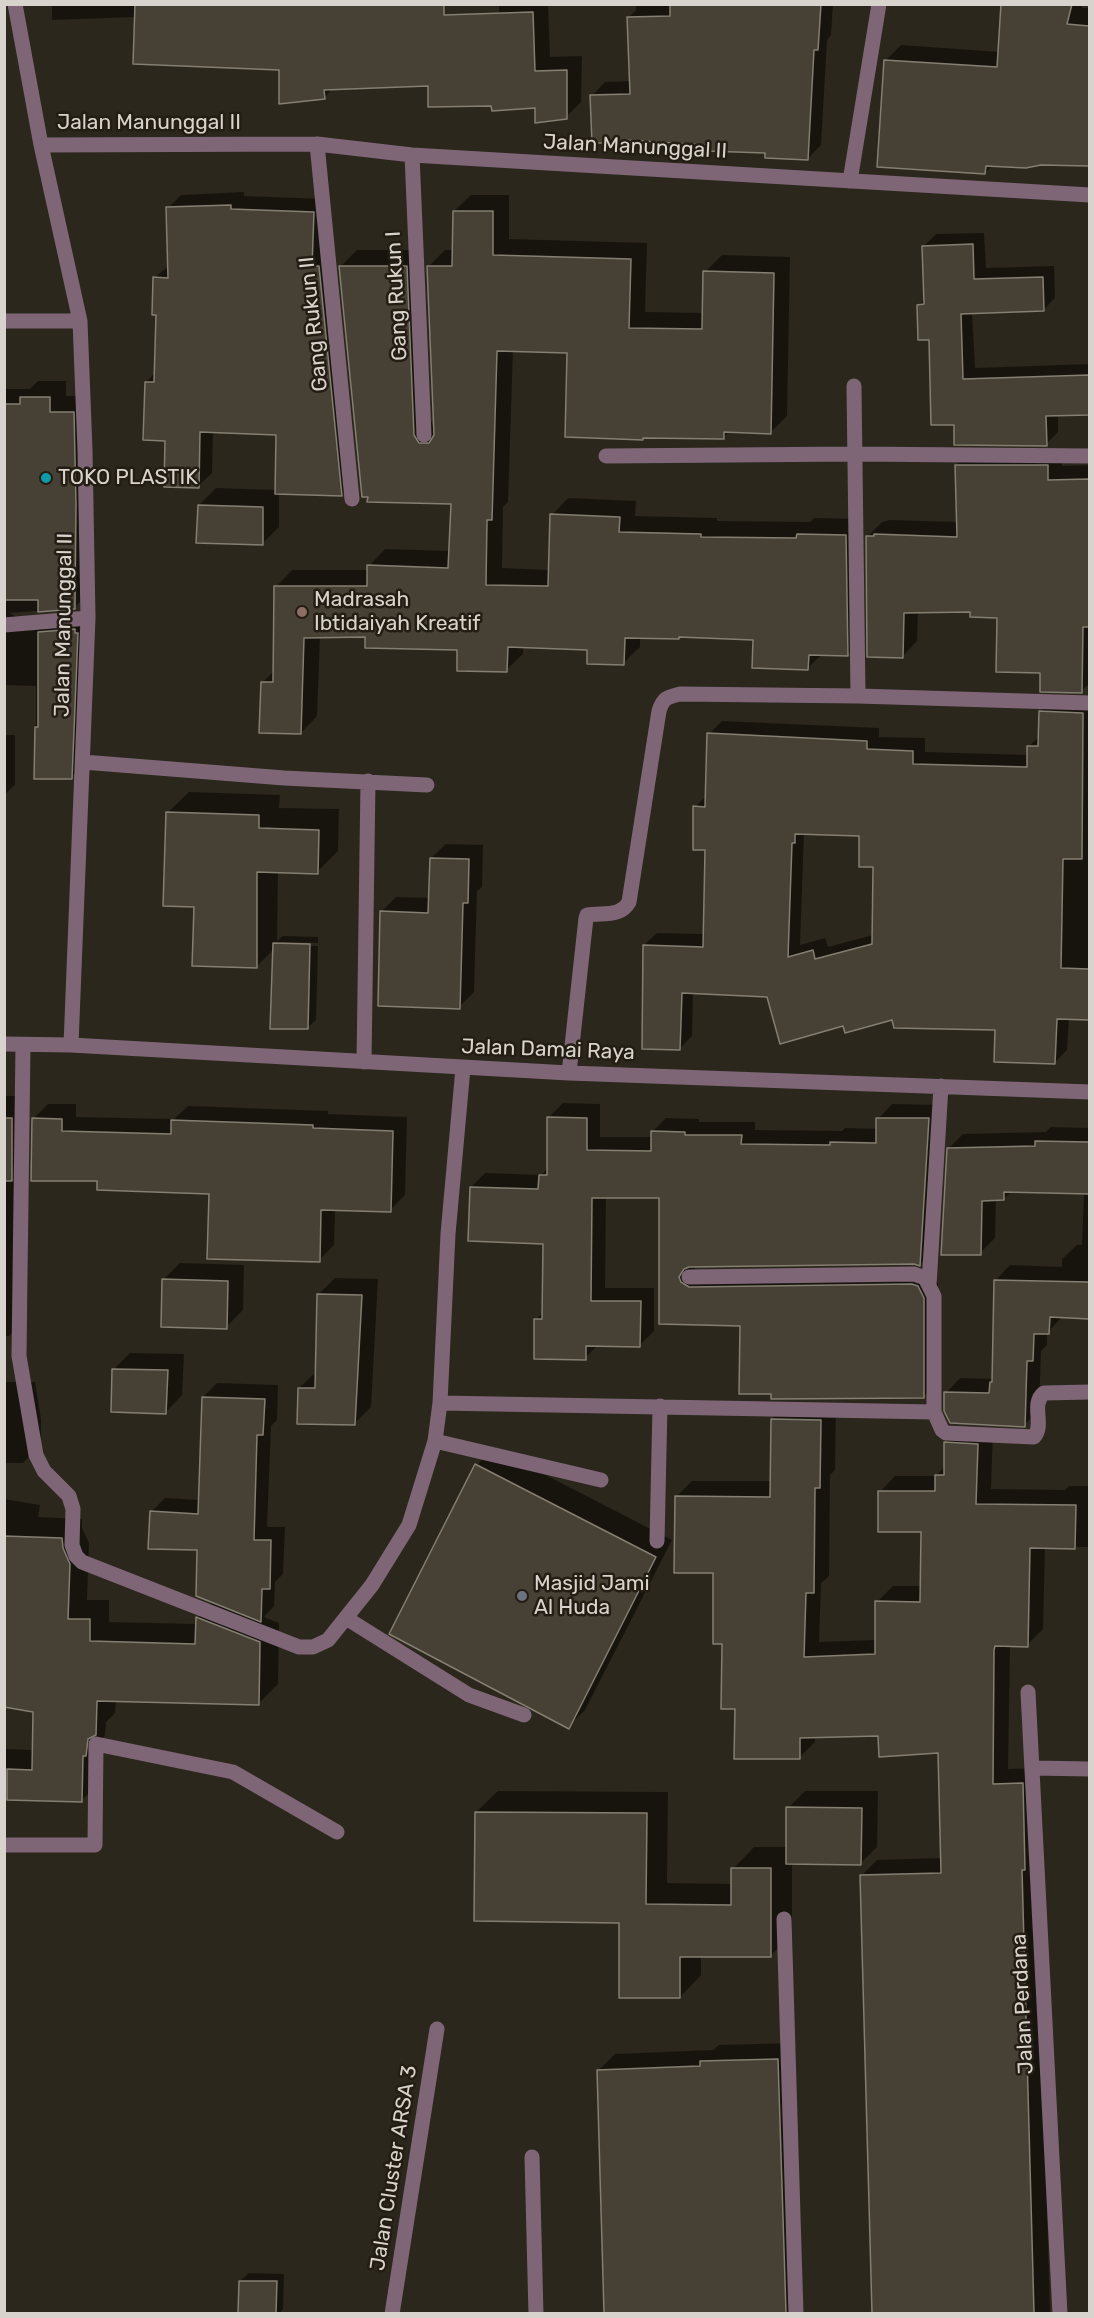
<!DOCTYPE html>
<html>
<head>
<meta charset="utf-8">
<style>
  body { margin:0 }
  #map { position:relative; width:1094px; height:2318px; overflow:hidden; background:#2c271c; font-family:Rubik,sans-serif }
  canvas { display:block }
  .frame { position:absolute; inset:0; border:6px solid #d8d4cd; pointer-events:none }
</style>
</head>
<body>
<div id="map">
<canvas width="1094" height="2318"></canvas>
<div class="frame"></div>
</div>
<script>
const ctx = document.querySelector('canvas').getContext('2d');
ctx.lineJoin = 'round';
function fill(path, color) { ctx.fillStyle = color; ctx.fill(path, 'evenodd'); }
function trace(path, color, width, dash) { ctx.strokeStyle = color; ctx.lineWidth = width; ctx.lineCap = dash ? 'butt' : 'round'; ctx.setLineDash(dash || []); ctx.stroke(path); }
function drawText(font, color, halo, rows, align = 'center') {
  ctx.font = font + ' Rubik,sans-serif'; ctx.lineWidth = 5; ctx.setLineDash([]); ctx.textBaseline = 'middle'; ctx.strokeStyle = halo; ctx.fillStyle = color; for (const [text, x, y, turn = 0] of rows) {
    ctx.save(); ctx.translate(x, y); ctx.rotate((+turn || 0) * Math.PI / 180); ctx.textAlign = isNaN(turn) ? turn : align; if (halo) ctx.strokeText(text, 0, 0); ctx.fillText(text, 0, 0); ctx.restore();
  }
}
fill(new Path2D(`
  M52,4H341L499,26V4H548L550,57L582,56L581,102L566,117L537,107L493,104L429,85L333,88L324,98L280,68L136,17L52,20Z
  M636,4H833L831,35L827,40L821,145L808,158L708,143L627,139L624,141L592,96L605,82L631,81L628,18L636,10Z
  M1002,4H1082V8H1090V165L1041,163L993,165L985,173L886,60L901,45L1000,52Z
  M244,192V196L326,199L355,481L341,495L279,492V527L262,544L199,505L216,488L277,490L278,433L213,431L212,473L198,486L167,439L146,382L155,373L157,314L154,278L170,265L168,208L181,195Z
  M471,195H509V239L647,243L645,312L704,313L705,272L722,255L790,257L787,416L771,432L730,431L723,438L568,352L513,350L508,502L503,507L502,568L550,570L552,515L568,498L636,501L635,516L717,518V521L810,522L815,518L862,519L864,638L847,655L822,654L808,668L755,639L680,636H640V647L623,663L588,649L523,646V654L506,670L459,648L367,636H320L317,716L301,733L262,683L275,670L276,587L292,570H369V566L385,549L450,551L452,502L369,500L340,267L357,250H423L430,418L434,429L428,267L445,250H454V211Z
  M984,233L986,268L1054,266L1055,298L1043,310L972,312L975,368L1090,364V413L1058,415V432L1046,444L955,423L919,305L925,298L924,246L936,234Z
  M38,381H66V396H90L91,591L74,608L9,613L21,619L90,613L88,761L71,777H36V686L4,685V389H30Z
  M971,450L1062,451V466L1090,465V683L1081,691L1042,672L999,616L971,610L918,611L917,641L902,657L867,537L882,522L890,520L958,522L956,465Z
  M1053,699L1090,700V1019L1069,1018L1067,1050L1055,1062L997,1029L893,1018L844,1024L768,995L693,992L692,1036L679,1049L644,945L657,933L704,934L706,848L695,807L707,795L709,734L722,721L879,728V737L925,738V752L1029,755V746L1040,736V712ZM804,833L861,835L875,866L873,935L828,947L825,938L800,945Z
  M4,735H15V785L4,795Z
  M189,792L280,795L279,808L339,809L338,851L317,872L278,871L277,941L283,936L318,937V943L281,942V945L318,946L316,1020L307,1028L275,948L256,967L196,905L167,813Z
  M446,844L483,845L482,887L477,891L474,992L459,1007L381,912L396,897L430,898L431,858Z
  M4,1096H29L27,1318L9,1336H4Z
  M563,1103L600,1104V1137H652V1132L666,1118L699,1119V1122H755V1130L842,1131L845,1128L878,1129V1119L892,1104L943,1105L934,1250L920,1264L694,1266L695,1269L704,1273L932,1272L938,1284V1382L924,1396L772,1393L741,1325L661,1323V1197L606,1196L605,1288H654V1331L640,1345H598L585,1358L535,1320L544,1312V1242L471,1187L485,1173L541,1175L549,1167V1117Z
  M48,1104H76V1117L174,1119L188,1106L328,1111V1114L407,1117L405,1195L390,1210L335,1209L334,1245L319,1260L211,1192L99,1179L33,1119Z
  M1051,1127L1090,1128V1317L1063,1316L1047,1333V1345L1041,1351L1039,1410L1024,1425L946,1393L960,1378L994,1379L996,1280L1010,1265L1062,1267V1259L1077,1245H1082L1084,1193L1012,1191L1004,1199H996L995,1238L980,1253L948,1149L963,1134L1046,1132Z
  M180,1263L244,1265L243,1310L226,1327L163,1280Z
  M335,1278L378,1279L371,1407L354,1424L299,1388L317,1371L318,1295Z
  M130,1353L184,1354L182,1395L166,1412L114,1369Z
  M4,1382H35L41,1419V1445L23,1463H4Z
  M217,1383L278,1385L277,1420L271,1426L267,1527H285L283,1574L275,1582L274,1606L264,1617L279,1623L278,1684L258,1704L116,1700L115,1713L106,1722L105,1735L102,1739L101,1781L81,1801L4,1799V1749L34,1750L35,1711L4,1705V1499L40,1505L38,1517L82,1519V1528L89,1543L87,1600H109V1622L197,1624V1618L213,1601L199,1548L151,1512L165,1498L200,1500L203,1397Z
  M788,1404L836,1405L835,1470L830,1475L829,1576L821,1583L819,1642L876,1640L877,1602L893,1586H922V1531L880,1492L895,1476H936L945,1466V1443L961,1427L993,1429L991,1489L1065,1490L1069,1486H1090V1547H1045L1043,1629L1027,1645H1010L1008,1769L1038,1768L1037,1855L1050,2314H874L861,1876L877,1860L942,1858L939,1751L879,1735L815,1736V1742L799,1758L737,1707L723,1642L715,1572L676,1497L692,1481H772V1419Z
  M493,1448L672,1540L585,1710L568,1727L391,1633L477,1465Z
  M498,1791L668,1792L667,1883L733,1884V1869L754,1847H788V1808L805,1791H878L877,1847L860,1864L792,1863V1934L770,1956L701,1955V1975L680,1997L621,1921L476,1812Z
  M795,2043L803,2314H605L598,2071L615,2054L713,2050L719,2045Z
  M249,2273L284,2274L283,2309L279,2314H240V2281Z`), '#0007');
const building = new Path2D(`
  M135,4H444V15L533,12L535,71L567,70V119L535,123V108L492,111L491,106L428,107V86L324,90L325,99L279,104V70L133,64Z
  M670,4H821L818,50H814L808,160L765,158V153L706,151V145L625,140V143H592L590,95L630,94L627,17L670,16Z
  M1001,4H1072L1067,24L1089,26V166L1041,165L1026,168L986,166L985,174L877,167L884,60L997,67Z
  M231,205V209L314,212L312,266H319L342,496L275,494L276,435L200,432L199,488L164,487L165,441L143,440L145,382H154L156,315H152L153,277L168,278L166,207Z
  M453,211H493V255L631,259L629,328L702,329L703,271L774,273L771,434L724,432V439L643,438V440L565,437L567,353L497,351L492,520H487L486,585L548,586L550,514L620,517L619,532L701,534V537L796,538L797,534L846,535L848,656L809,655L808,670L752,668L753,640L679,637V639L625,638L624,665L587,664V650L508,647L507,672L457,671V650L365,648V637L304,638L301,734L259,733L261,682H273L274,586H367V565L448,568L451,504L367,502L368,497H362L339,266H407L414,435L419,443H429L434,435L427,266H452Z
  M973,244L974,279L1043,277L1044,311L961,314L963,379L1089,375V415L1046,416L1047,446L954,445V425H931L929,340H918L917,305L924,304L922,246Z
  M20,397H50V412H74L76,505L75,609L38,612V600H4V404H20Z
  M955,465H1048V480L1089,479V627H1083L1082,693L1040,692V673L996,672L997,618L970,617V612L904,613L903,658L867,657L866,536H874V534L957,537Z
  M198,505L263,507V545L196,543Z
  M75,629V633H78L72,779H34L35,727H38V632Z
  M1039,711L1083,713L1082,859H1063L1061,968L1089,969V1020L1057,1019L1055,1064L994,1062L995,1030L894,1028L892,1020L845,1033L843,1026L780,1044L767,997L682,993L680,1050L642,1049L643,945L703,947L705,850H693V806L705,807L707,733L867,741V749L913,751V764L1027,767V746H1038ZM795,834L859,836V867H873L872,944L815,959L813,950L788,957L792,843H795Z
  M166,812L259,815V828L319,830L318,874L257,872V968L192,966L194,907L163,906Z
  M430,858L469,859L468,903H463L460,1009L378,1006L380,911L428,913Z
  M273,943L310,944L308,1029H270Z
  M547,1117L587,1118V1150L651,1151V1131L685,1132V1135H742L741,1144L830,1145V1142L876,1143V1118H929L920,1266L914,1264L689,1267L684,1269L679,1277L681,1282L689,1287L912,1284L918,1286L924,1298V1398L771,1399V1394H739L740,1326L659,1324V1198H592L591,1301H641L640,1347L586,1346V1360L534,1359V1319H542L543,1244L468,1241L470,1187L538,1189L539,1175H547Z
  M4,1118H12V1181H4Z
  M32,1118L62,1119V1131L171,1134V1120L313,1125V1128L393,1131L391,1212L321,1210L320,1262L207,1259L209,1194L97,1190V1181H31Z
  M1035,1141L1089,1142V1194L1004,1192V1200L982,1201L981,1255H941L947,1148L1035,1146Z
  M162,1279L228,1281L227,1329L161,1327Z
  M994,1280L1089,1282V1319L1050,1317L1049,1334H1034L1033,1361H1027L1025,1427L950,1423L944,1411V1392L989,1393L990,1382H992Z
  M317,1294L362,1295L355,1425L297,1424L298,1388H315Z
  M112,1369L168,1370L166,1414L111,1412Z
  M202,1397L265,1399L263,1435H257L254,1540H271L270,1589H262L261,1622L196,1596L197,1550L148,1549L150,1511L198,1514Z
  M771,1419L821,1420L820,1488H815L814,1593H806L804,1657L875,1654V1601L920,1602L921,1532H878V1491H935V1475H944V1442L978,1444L976,1504L1076,1505L1075,1549L1030,1548L1028,1647L995,1646L994,1650L993,1784L1023,1783L1025,1870H1022L1034,2313H872L860,1875L941,1873L938,1753L879,1757L878,1736L800,1738V1759H734L735,1709H721L722,1644H713V1573H674L675,1496L770,1497Z
  M475,1464L656,1557L569,1729L389,1634Z
  M4,1536L62,1538L63,1548L70,1564L68,1619H90V1641L195,1644L196,1617L260,1642L259,1705L97,1701L96,1735L88,1739L86,1756H83L82,1802L7,1800V1769L32,1770L33,1712L4,1707Z
  M786,1807L862,1808L861,1865L786,1864Z
  M475,1812L647,1813L646,1904L731,1905V1868H771V1957H680V1998H619V1923L474,1921Z
  M778,2059L786,2313H604L597,2070L700,2066V2061Z
  M239,2281H277L276,2313H238Z`);
fill(building, '#464035');
trace(building, '#857f72', 1.5);
trace(new Path2D(`
  M15,4L41,145
  M317,144L352,499
  M412,155L424,435
  M850,181L879,4
  M4,321H80
  M854,386L858,696
  M606,456L854,454L1090,456
  M4,625L88,618
  M83,762L284,778L427,785
  M4,1044L71,1045L569,1073L1090,1092
  M23,1045L19,1356L36,1455L44,1471L69,1496L73,1509L72,1545L76,1556L82,1562L299,1647H313L328,1640L372,1585L409,1525L435,1441L440,1403L448,1234L463,1068
  M71,1045L88,618L85,450L80,321L41,145L317,144L412,155L1090,195
  M364,1062L368,781
  M569,1073L586,918L587,915C602,912 620,918 629,902L659,711C663,698 667,697 680,694L858,696L1090,703
  M689,1277L914,1274L925,1278L934,1296V1412
  M929,1285L941,1086
  M440,1403L934,1412L942,1430L946,1433L1034,1437C1045,1425 1030,1404 1044,1393L1090,1392
  M435,1441L601,1480
  M657,1541L660,1406
  M346,1618L469,1695L524,1715
  M1028,1692L1060,2314
  M1032,1768L1090,1769
  M4,1845H95L96,1744L233,1772L337,1832
  M784,1919L796,2314
  M532,2157L536,2314
  M392,2314L437,2029`), '#7e6676', 15);
for (const [x, y, r, color] of [
  [46,478,6,"#0f9aa8"],
  [302,612,6,"#8d6e63"],
  [522,1596,6,"#6b7280"]
]) { const dot = new Path2D(); dot.arc(x, y, r, 0, 2 * Math.PI); ctx.fillStyle = color; ctx.fill(dot); trace(dot, '#231d13', 2); }
drawText('21px', '#d8d4cd', '#231d13', [
  ["Jalan Manunggal II",149,123],
  ["Jalan Manunggal II",635,147,3],
  ["Gang Rukun I",397,296,-93],
  ["Gang Rukun II",314,324,-96],
  ["Jalan Manunggal II",64,625,-89],
  ["Jalan Damai Raya",548,1050,2],
  ["Jalan Perdana",1023,2004,-93],
  ["Jalan Cluster ARSA 3",394,2168,-81]
]);
drawText('21px', '#d8d4cd', '#231d13', [
  ["TOKO PLASTIK",58,478],
  ["Madrasah",314,600],
  ["Ibtidaiyah Kreatif",314,624],
  ["Masjid Jami",534,1584],
  ["Al Huda",534,1608]
], 'left');
</script>
</body>
</html>
